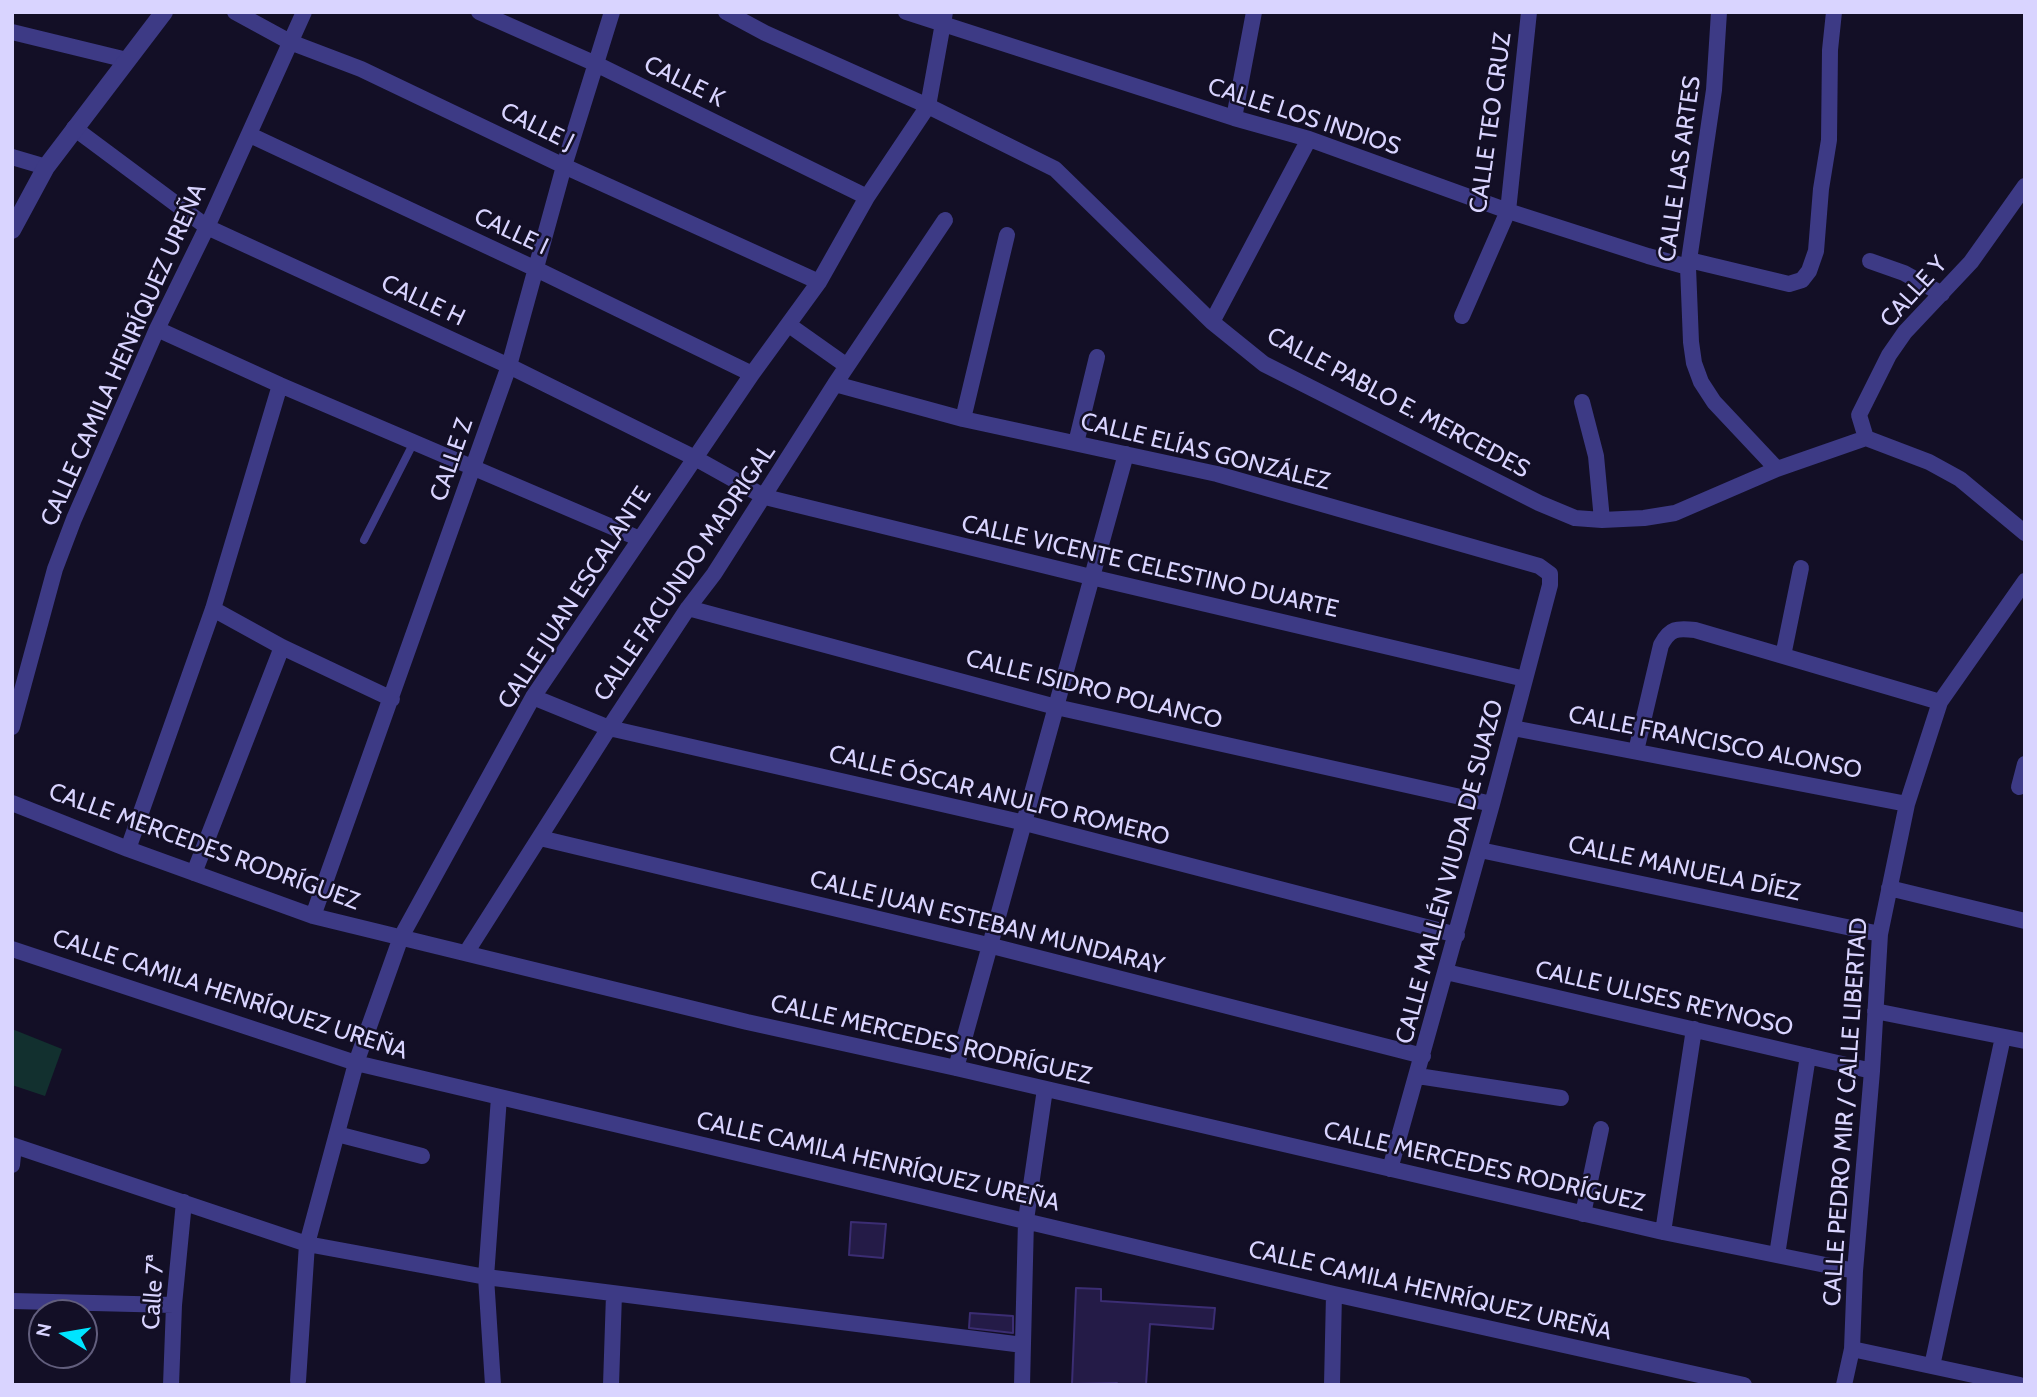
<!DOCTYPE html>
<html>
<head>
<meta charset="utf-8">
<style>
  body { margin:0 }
  #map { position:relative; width:2037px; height:1397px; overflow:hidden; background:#130f26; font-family:Cabin,sans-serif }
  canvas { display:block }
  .frame { position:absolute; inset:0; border:14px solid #d9d4ff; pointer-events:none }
  .north { position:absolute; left:28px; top:1299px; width:70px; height:70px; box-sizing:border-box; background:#130f26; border:2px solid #625e7d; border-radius:50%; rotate:281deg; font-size:19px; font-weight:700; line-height:28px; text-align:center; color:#d9d4ff }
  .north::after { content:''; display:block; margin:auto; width:24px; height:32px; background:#00e5ff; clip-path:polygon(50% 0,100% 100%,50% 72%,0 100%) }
</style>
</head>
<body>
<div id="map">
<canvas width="2037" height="1397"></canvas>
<div class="frame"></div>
<div class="north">N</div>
</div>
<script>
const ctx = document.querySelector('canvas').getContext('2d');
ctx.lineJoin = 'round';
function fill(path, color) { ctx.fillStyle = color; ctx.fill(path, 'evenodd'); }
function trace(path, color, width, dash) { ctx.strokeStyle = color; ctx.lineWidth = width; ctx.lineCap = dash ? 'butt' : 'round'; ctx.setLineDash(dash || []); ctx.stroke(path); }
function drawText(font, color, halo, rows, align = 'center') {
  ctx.font = font + ' Cabin,sans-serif'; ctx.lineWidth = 5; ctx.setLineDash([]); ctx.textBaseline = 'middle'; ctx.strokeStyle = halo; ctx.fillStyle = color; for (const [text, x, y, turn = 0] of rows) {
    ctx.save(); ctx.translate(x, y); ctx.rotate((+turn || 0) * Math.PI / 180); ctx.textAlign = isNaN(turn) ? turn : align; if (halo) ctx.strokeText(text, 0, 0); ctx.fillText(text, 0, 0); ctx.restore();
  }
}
fill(new Path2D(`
  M12,1029L62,1049L45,1096L12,1085Z`), '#12302f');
const building = new Path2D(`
  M851,1222L886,1224L883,1258L849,1255Z
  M1076,1288L1101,1289V1301L1215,1308L1213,1329L1150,1324L1146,1385H1117V1383L1072,1384Z
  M970,1313L1013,1316V1333L969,1328Z`);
fill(building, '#241b47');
trace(building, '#3b2d73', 2);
trace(new Path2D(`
  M364,540L414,442`), '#3d3a85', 8);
trace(new Path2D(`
  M235,12L290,42L361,69L564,166L819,282
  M479,12L596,64L867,197
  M726,12L765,33L928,106L1055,169L1212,322L1264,364L1539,503L1575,518L1602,520L1644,518L1675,513L1777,469L1866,438L1929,462L1960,479L2025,533
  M906,12L1234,118L1309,139L1508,211L1648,256L1688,267
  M1719,12L1714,90L1688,267L1691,342L1694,363L1701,382L1714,402L1777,469
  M12,32L127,60
  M1234,118L1254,12
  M74,128L207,227L509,366L695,458L765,497L1091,577L1525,679
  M250,135L536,269L752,374
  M12,157L46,167
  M1689,260L1789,284L1802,280L1809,271L1816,251L1821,189L1829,140L1830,50L1834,12
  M1870,261L1904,273L1942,294
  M1462,316L1508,211L1529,12
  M1212,322L1309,139
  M789,325L847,366
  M157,329L280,385L640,539
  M835,384L963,419L1217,474L1539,566L1550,574V585L1492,804L1390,1169
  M1582,402L1596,456L1602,520
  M963,419L1007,235
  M1866,438L1859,415L1889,355L1905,332L1971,262L2025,186
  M1076,443L1097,357
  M688,608L1056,707L1492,804
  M213,609L282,647L392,699
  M1783,656L1801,568
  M533,697L609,728L1025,823L1457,935
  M12,727L55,569L74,519L157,329L207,227L304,12
  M1513,728L1907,804
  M1636,751L1661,645C1670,628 1677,628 1695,630L1940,702
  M2019,787L2025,764
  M12,803L128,849L313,916L747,1022L956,1068L1663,1232L1855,1271
  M540,838L992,946L1423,1056
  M128,849L213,609L280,385
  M1480,850L1880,934
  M194,873L282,647
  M1889,888L2025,921
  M313,916L509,366L564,166L612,12
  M12,949L356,1063L1334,1294L1744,1385
  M466,953L609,728L688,608L714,574L835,384L945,220
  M1446,972L1872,1071
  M1875,1011L2025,1041
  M956,1068L1126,454
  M1418,1076L1561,1098
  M337,1134L422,1156
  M12,1145L307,1244L486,1277L1023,1345
  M12,1165L14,1146
  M1583,1214L1601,1129
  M1663,1232L1694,1029
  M1777,1255L1808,1056
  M12,1301L174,1305
  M1852,1349L2020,1385
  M1932,1366L2003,1037
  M298,1381L307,1244L356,1063L401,937L533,697L752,374L819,282L867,197L928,106L945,12
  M171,1385L174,1305L184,1202
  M493,1385L486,1277L499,1097
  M611,1385L614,1294
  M1022,1385L1026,1220L1045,1089
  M1332,1385L1334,1294
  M1844,1385L1852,1349L1855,1271L1872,1071L1880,934L1907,804L1940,702L2025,581`), '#3d3a85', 16);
trace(new Path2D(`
  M12,230L46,167L164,12`), '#3d3a85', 18);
drawText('24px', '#d9d4ff', '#130f26', [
  ["CALLE K",684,82,26],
  ["CALLE LOS INDIOS",1304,117,18],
  ["CALLE TEO CRUZ",1491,123,-82],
  ["CALLE J",537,127,26],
  ["CALLE LAS ARTES",1680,169,-82],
  ["CALLE I",511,232,25],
  ["CALLE Y",1914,292,-48],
  ["CALLE H",423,301,25],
  ["CALLE CAMILA HENRÍQUEZ UREÑA",124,355,-66],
  ["CALLE PABLO E. MERCEDES",1398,403,28],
  ["CALLE ELÍAS GONZÁLEZ",1205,452,14],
  ["CALLE Z",452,460,-71],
  ["CALLE VICENTE CELESTINO DUARTE",1150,567,13],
  ["CALLE FACUNDO MADRIGAL",685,573,-56],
  ["CALLE JUAN ESCALANTE",575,598,-57],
  ["CALLE ISIDRO POLANCO",1094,690,14],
  ["CALLE FRANCISCO ALONSO",1715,743,11],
  ["CALLE ÓSCAR ANULFO ROMERO",999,796,14],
  ["CALLE MERCEDES RODRÍGUEZ",204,847,20],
  ["CALLE MANUELA DÍEZ",1684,869,12],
  ["CALLE MALLÉN VIUDA DE SUAZO",1450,872,-75],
  ["CALLE JUAN ESTEBAN MUNDARAY",987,923,14],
  ["CALLE CAMILA HENRÍQUEZ UREÑA",230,995,18],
  ["CALLE ULISES REYNOSO",1664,999,13],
  ["CALLE MERCEDES RODRÍGUEZ",931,1040,13],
  ["CALLE PEDRO MIR / CALLE LIBERTAD",1846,1112,-86],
  ["CALLE CAMILA HENRÍQUEZ UREÑA",878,1162,13],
  ["CALLE MERCEDES RODRÍGUEZ",1484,1167,13],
  ["CALLE CAMILA HENRÍQUEZ UREÑA",1430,1291,13],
  ["Calle 7ª",154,1292,-86]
]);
</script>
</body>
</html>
